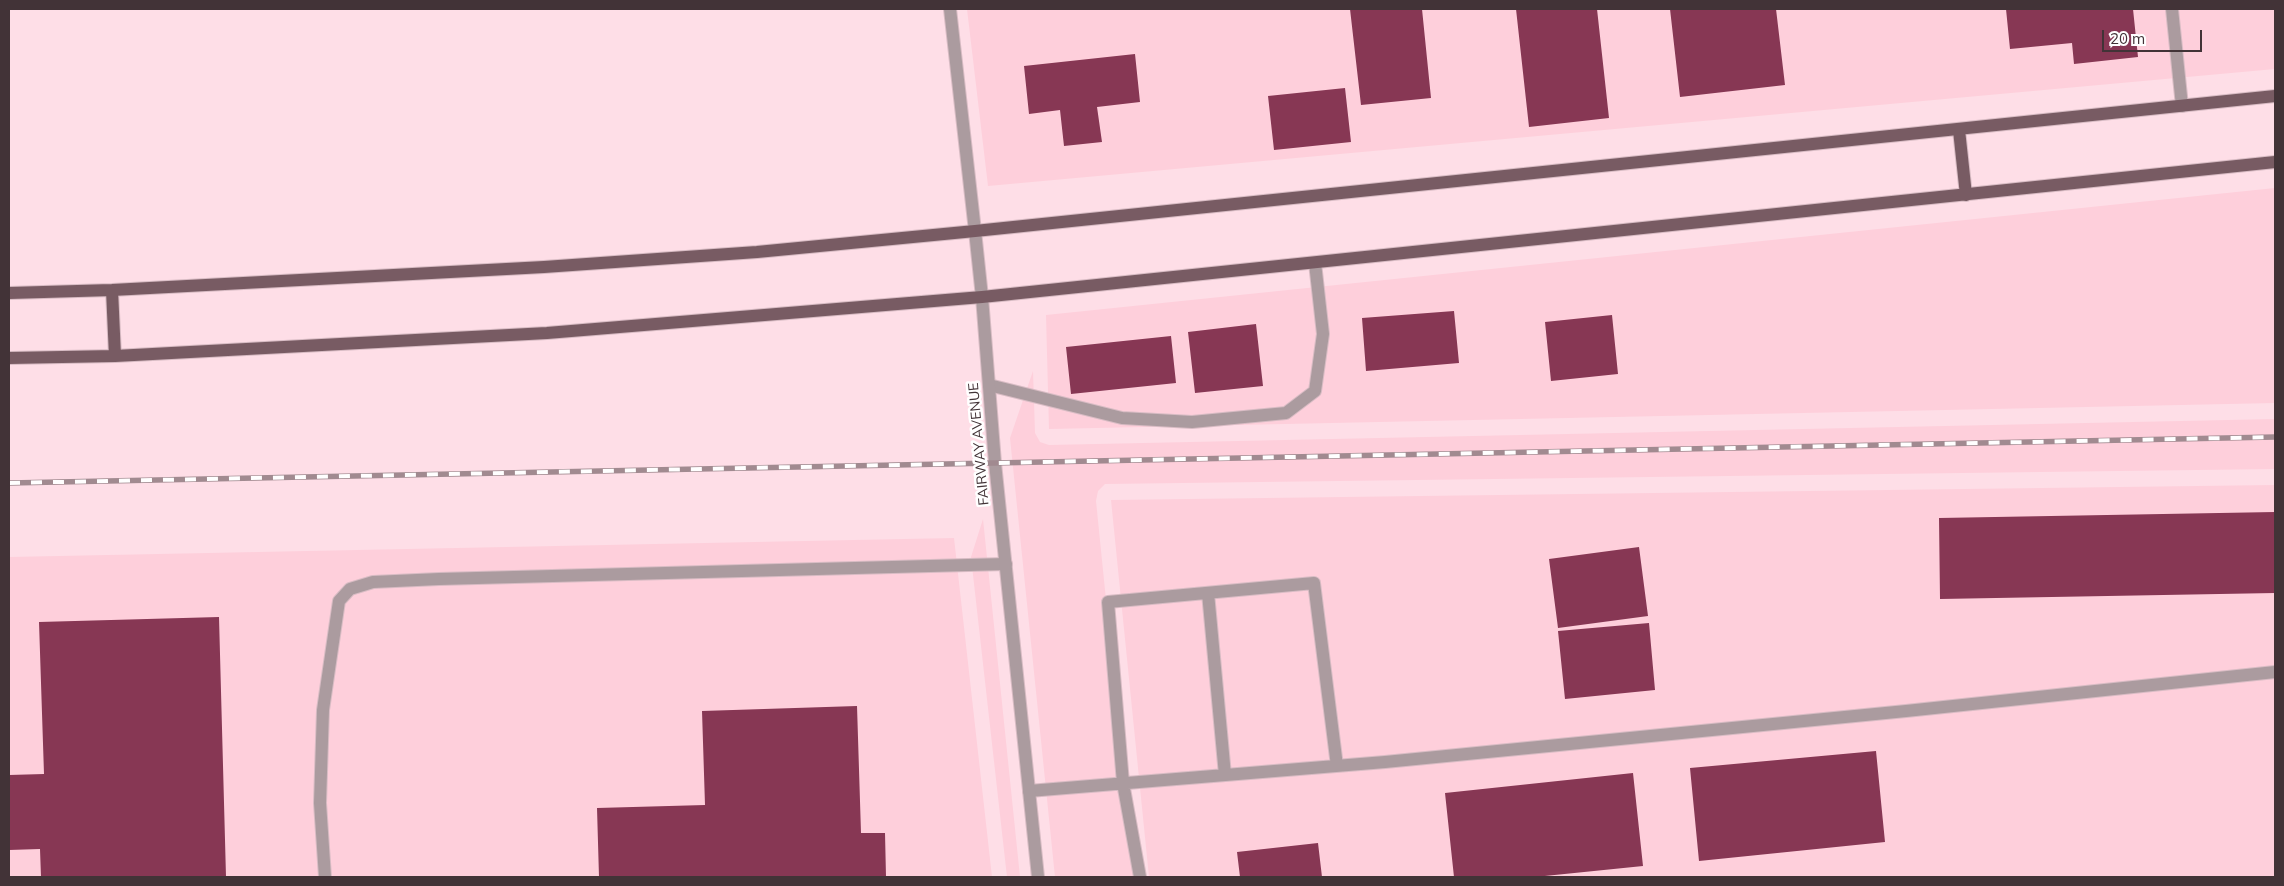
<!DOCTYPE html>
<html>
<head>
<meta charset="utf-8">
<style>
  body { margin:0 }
  #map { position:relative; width:2284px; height:886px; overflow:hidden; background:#fedee7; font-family:Mulish,sans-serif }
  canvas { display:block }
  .frame { position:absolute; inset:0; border:10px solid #423337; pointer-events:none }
  .scale { position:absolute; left:2102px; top:30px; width:100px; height:22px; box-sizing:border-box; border:2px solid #423337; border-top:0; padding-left:6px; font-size:15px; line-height:18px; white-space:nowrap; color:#423337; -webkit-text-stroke:4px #fff; paint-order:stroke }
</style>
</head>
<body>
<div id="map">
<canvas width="2284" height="886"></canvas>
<div class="frame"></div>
<div class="scale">20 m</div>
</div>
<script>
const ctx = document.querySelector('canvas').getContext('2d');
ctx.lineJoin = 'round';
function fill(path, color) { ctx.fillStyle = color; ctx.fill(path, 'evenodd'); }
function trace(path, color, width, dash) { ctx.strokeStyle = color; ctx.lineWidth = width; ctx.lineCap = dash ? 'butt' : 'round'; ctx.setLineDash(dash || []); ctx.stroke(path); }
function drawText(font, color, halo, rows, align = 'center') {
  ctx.font = font + ' Mulish,sans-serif'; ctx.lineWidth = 5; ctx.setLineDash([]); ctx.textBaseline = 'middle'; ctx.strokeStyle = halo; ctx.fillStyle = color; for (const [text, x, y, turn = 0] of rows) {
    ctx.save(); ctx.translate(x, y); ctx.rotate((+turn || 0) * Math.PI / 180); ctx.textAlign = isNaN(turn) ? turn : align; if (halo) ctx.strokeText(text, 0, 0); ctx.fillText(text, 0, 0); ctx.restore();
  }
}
fill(new Path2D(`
  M967,9H2275V69L988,186Z
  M2275,188V403L1049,429L1046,315Z
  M1033,371L1035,433L1040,442L1049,445L2275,419V469L1105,484L1098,491L1096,501L1134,877H1055L1010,438Z
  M2275,485V877H1149L1111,500Z
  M983,519L1020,877H1007L971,557Z
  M954,538L992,877H9V557Z`), '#fecfdb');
fill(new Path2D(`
  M1350,9H1422L1431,98L1361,105Z
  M1516,9H1597L1609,118L1529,127Z
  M1670,9H1776L1785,85L1680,97Z
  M2006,9H2133L2138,57L2074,64L2072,43L2010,49Z
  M1135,54L1140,102L1097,107L1102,142L1064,146L1060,110L1029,114L1024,66Z
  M1345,88L1351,142L1274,150L1268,96Z
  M1454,311L1459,363L1366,371L1362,318Z
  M1612,315L1618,374L1551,381L1545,322Z
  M1256,324L1263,386L1195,393L1188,332Z
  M1171,336L1176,383L1071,394L1066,347Z
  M2275,512V593L1940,599L1939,518Z
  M1639,547L1648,616L1558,628L1549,559Z
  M219,617L226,877H41L40,849L9,850V775L44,774L39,622Z
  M1649,623L1655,690L1565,699L1558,631Z
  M857,706L861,833H885L886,877H599L597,808L705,805L702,711Z
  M1876,751L1885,842L1699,861L1690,768Z
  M1633,773L1643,866L1535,877H1454L1445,793Z
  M1318,843L1322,877H1240L1237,852Z`), '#873754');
const service = new Path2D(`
  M2172,9L2182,106
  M989,385L1122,418L1192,422L1286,413L1315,391L1323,334L1315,263
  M1208,593L1225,775
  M1029,791L1385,762L1906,711L2275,672
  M325,877L320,803L323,710L339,601L350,589L373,582L439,579L1006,564
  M1140,877L1123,783L1108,602L1314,583L1337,766`);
const minor = new Path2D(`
  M950,9L975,231`);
const tertiary = new Path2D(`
  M975,231L982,297L995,463L1038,877`);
const primary = new Path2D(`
  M1959,130L1966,195
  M112,290L115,356
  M9,293L112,290L544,267L757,252L975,231L2275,96
  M9,358L115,356L547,333L982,297L2275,162`);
trace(service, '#d8bcc4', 14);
trace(minor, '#d8bcc4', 14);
trace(tertiary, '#d8bcc4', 14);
trace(primary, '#d8bcc4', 14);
trace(service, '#ab9b9f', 12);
trace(minor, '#ab9b9f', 12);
trace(tertiary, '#ab9b9f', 12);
trace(primary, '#785b63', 12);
const rail = new Path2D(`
  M9,483L2275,437`);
trace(rail, '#a18a90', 5.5);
trace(rail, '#fff', 4, [11]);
drawText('14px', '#423337', '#fff', [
  ["FAIRWAY AVENUE",979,444,-95]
]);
</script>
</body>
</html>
